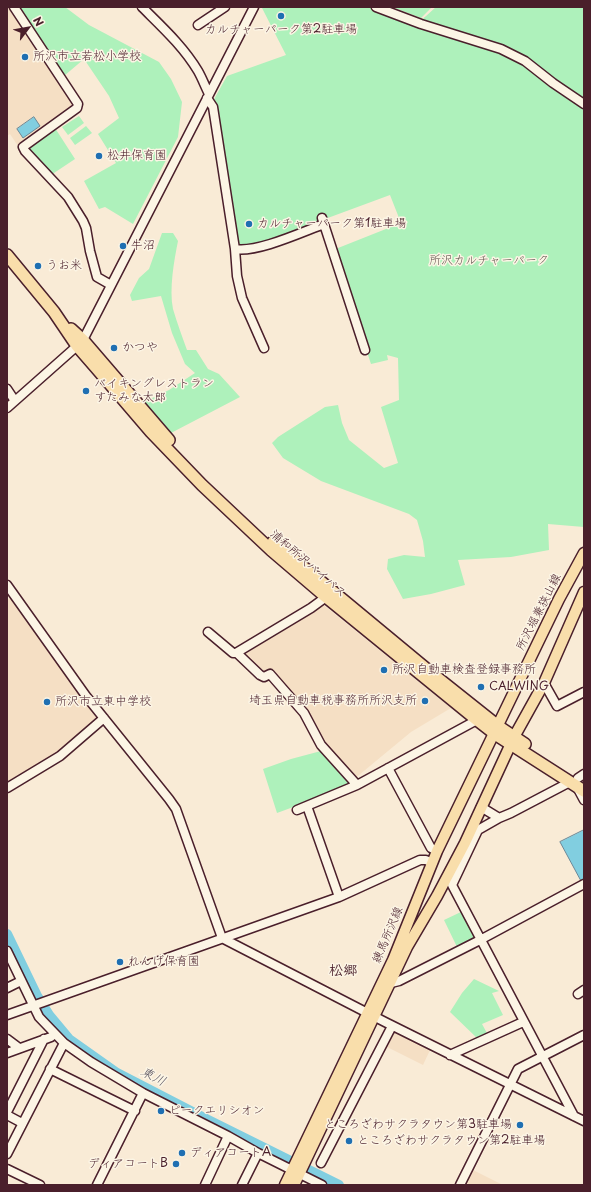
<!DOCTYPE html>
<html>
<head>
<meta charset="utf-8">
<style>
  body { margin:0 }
  #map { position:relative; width:591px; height:1192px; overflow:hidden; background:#f9ebd6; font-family:"Playpen Sans",sans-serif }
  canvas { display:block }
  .frame { position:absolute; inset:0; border:8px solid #4a1f2b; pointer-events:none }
  .north { position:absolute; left:8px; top:8px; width:40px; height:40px; -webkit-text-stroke:3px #fcf5e5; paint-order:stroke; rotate:58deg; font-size:11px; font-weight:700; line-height:16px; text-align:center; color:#4a1f2b }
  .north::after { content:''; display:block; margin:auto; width:14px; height:18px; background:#4a1f2b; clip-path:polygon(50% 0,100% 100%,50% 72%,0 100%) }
</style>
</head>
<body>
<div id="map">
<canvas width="591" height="1192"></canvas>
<div class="frame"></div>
<div class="north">N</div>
</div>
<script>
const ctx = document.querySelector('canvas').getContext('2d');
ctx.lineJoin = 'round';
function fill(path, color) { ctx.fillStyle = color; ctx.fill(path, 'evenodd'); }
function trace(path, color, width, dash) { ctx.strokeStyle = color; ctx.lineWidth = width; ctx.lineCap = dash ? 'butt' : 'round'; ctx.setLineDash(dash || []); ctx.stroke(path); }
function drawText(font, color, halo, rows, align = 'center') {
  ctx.font = font + ' "Playpen Sans","Klee One",sans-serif'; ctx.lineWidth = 3; ctx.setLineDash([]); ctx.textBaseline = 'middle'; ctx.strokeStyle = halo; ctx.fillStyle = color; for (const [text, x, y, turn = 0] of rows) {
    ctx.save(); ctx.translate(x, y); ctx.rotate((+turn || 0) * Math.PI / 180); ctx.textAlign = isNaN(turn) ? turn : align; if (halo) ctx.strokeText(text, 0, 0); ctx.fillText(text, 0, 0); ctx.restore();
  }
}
fill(new Path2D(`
  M7,7L12,10L75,103V107L18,146L10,134L7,136Z
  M12,597L59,667L100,717L60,753L7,786V600Z
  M321,603L451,708L411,732L353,780L321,745L304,713L270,674L264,677L238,654Z
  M397,1030L431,1048L423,1065L385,1046L392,1031Z
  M471,1169L503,1185H463Z`), '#f5dfc4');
fill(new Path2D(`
  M18,7H65L89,25L159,62L171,79L182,102L178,137L133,224L105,207L99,209L84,181L116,163L98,134L119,118L109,96L84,59L64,76Z
  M263,7H370L416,25L436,7H584V527L548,524L549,550L511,557L458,560L465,585L431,594L403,599L387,569L388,559L404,555L425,557L423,541L417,520L409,514L321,481L283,458L272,443L278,437L325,407L338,405L342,423L349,440L384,468L398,463L381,407L399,400L398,358L387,355L388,360L371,364L333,250L401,223L390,195L325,219L322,224L261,244L242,247L236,243L213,101L227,76L286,55L262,8Z
  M392,7H432L421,18Z
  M79,116L84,123L68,135L62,127Z
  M86,126L92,133L75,145L70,138Z
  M55,128L75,159L51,175L28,151V147Z
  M162,233H173L178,241C174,261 169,289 173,309C177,323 182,336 187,350H196L208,369L219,374L240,397L171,433L144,402L169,390L195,373L185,364L172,333L161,296L132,301L130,295L139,278L149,269Z
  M321,751L353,785L277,813L263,769L291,759Z
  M463,911L477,939L458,949L444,920Z
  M474,979L499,991L492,993L503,1015L482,1024L488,1035L478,1039L450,1012L462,993Z`), '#aef1bb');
const water = new Path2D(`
  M34,117L40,126L23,138L17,129Z
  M584,830V880L581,881L560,842Z`);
fill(water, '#81cee0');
trace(water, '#6b8898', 1);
trace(new Path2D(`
  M7,934L37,996L49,1015L69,1039L117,1073L206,1119L339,1185`), '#81cee0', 10);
const minor = new Path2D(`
  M14,7L78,104L77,108L23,147L25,151L68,197L83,221L86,228L90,251L97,277L111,285
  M142,7C162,27 183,46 198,71C202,78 205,86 209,94
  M376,7L421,24L501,49L525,61L553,83L584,104
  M198,25L225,7
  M207,98L213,107L235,249L237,276L242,298L264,348
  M322,218L365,350
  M235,249C257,253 302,232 324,224
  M7,389L15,401
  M7,408L77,346L83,340L254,7
  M7,585L86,696L169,799L176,809L222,938L385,1022L584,1121
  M208,632L233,653H236L311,608L326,597
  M236,653L238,654L260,675L264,677L270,674L304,713L321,745L357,785L477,720
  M544,683L557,706L584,692
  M388,768L431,848L437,851
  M578,778L584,774
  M577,787L584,800
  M7,788L60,756L104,718
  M307,806L339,897
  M481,807L499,818L511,813L570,782
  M297,810L357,785
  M499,818L478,830L452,885L574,1116
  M7,951L39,1017L64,1043L91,1062L143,1093L228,1136L258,1153L322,1185
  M391,983L399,981L480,940L584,884
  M7,988L21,981
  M578,994L584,990
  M7,1015L339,897L420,860H426L432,863
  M7,1039L19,1048
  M7,1053L51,1037L54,1034
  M450,1055L523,1022
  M50,1069L135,1111
  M7,1112L44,1039
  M7,1115L22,1123
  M7,1154L64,1043
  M321,1163L392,1026
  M7,1169L40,1185
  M97,1185L143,1093
  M205,1185L228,1136
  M242,1185L258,1153
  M460,1185L518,1069L584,1035`);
const major = new Path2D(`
  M285,1185L393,960L437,851L559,599L584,553
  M294,1185L407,947L437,896L465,843L514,737L544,683L584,592`);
const highway = new Path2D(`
  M7,255L54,312L77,346L97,369L151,432L202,485L271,550L326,597L477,720L495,734L584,791
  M71,329L83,340L169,440
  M273,542L430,672L498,726L525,744`);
trace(minor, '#4a1f2b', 11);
trace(major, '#4a1f2b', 13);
trace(highway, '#4a1f2b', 14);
trace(minor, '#fcf5e5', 8);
trace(major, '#f9deab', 10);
trace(highway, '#f9deab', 11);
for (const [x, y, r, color] of [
  [281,16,4,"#1f6fb2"],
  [25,57,4,"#1f6fb2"],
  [99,156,4,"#1f6fb2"],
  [249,224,4,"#1f6fb2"],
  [123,246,4,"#1f6fb2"],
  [38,266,4,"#1f6fb2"],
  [114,348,4,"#1f6fb2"],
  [86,391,4,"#1f6fb2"],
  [384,670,4,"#1f6fb2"],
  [481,687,4,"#1f6fb2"],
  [425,701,4,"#1f6fb2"],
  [47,702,4,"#1f6fb2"],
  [120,962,4,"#1f6fb2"],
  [161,1111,4,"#1f6fb2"],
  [520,1125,4,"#1f6fb2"],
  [349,1141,4,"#1f6fb2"],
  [182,1153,4,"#1f6fb2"],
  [176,1164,4,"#1f6fb2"]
]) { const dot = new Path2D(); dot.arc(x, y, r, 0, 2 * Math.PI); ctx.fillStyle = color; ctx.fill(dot); trace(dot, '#fcf5e5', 1.5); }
drawText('12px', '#4a1f2b', '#fcf5e5', [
  ["カルチャーパーク第2駐車場",281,30,"center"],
  ["所沢市立若松小学校",33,57],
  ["松井保育園",107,156],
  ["カルチャーパーク第1駐車場",257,224],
  ["牛沼",131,246],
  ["うお米",46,266],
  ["かつや",122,348],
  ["バイキングレストラン",94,384],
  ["すたみな太郎",94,398],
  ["所沢自動車検査登録事務所",392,670],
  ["CALWING",489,687],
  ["埼玉県自動車税事務所所沢支所",417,701,"right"],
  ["所沢市立東中学校",55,702],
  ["れんげ保育園",128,962],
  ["ピークエリシオン",169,1111],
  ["ところざわサクラタウン第3駐車場",512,1125,"right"],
  ["ところざわサクラタウン第2駐車場",357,1141],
  ["ディアコートA",190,1153],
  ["ディアコートB",168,1164,"right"]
], 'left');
drawText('12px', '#63544f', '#fcf5e5', [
  ["所沢カルチャーパーク",489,261]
]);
drawText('12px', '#4a1f2b', '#fcf5e5', [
  ["浦和所沢バイパス",308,564,41],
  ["所沢堀兼狭山線",539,612,-63],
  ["練馬所沢線",388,935,-67]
]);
drawText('italic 13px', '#5a5461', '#fcf5e5', [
  ["東川",153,1077,27]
]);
drawText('bold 14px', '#4a1f2b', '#fcf5e5', [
  ["松郷",343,971]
]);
</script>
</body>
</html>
